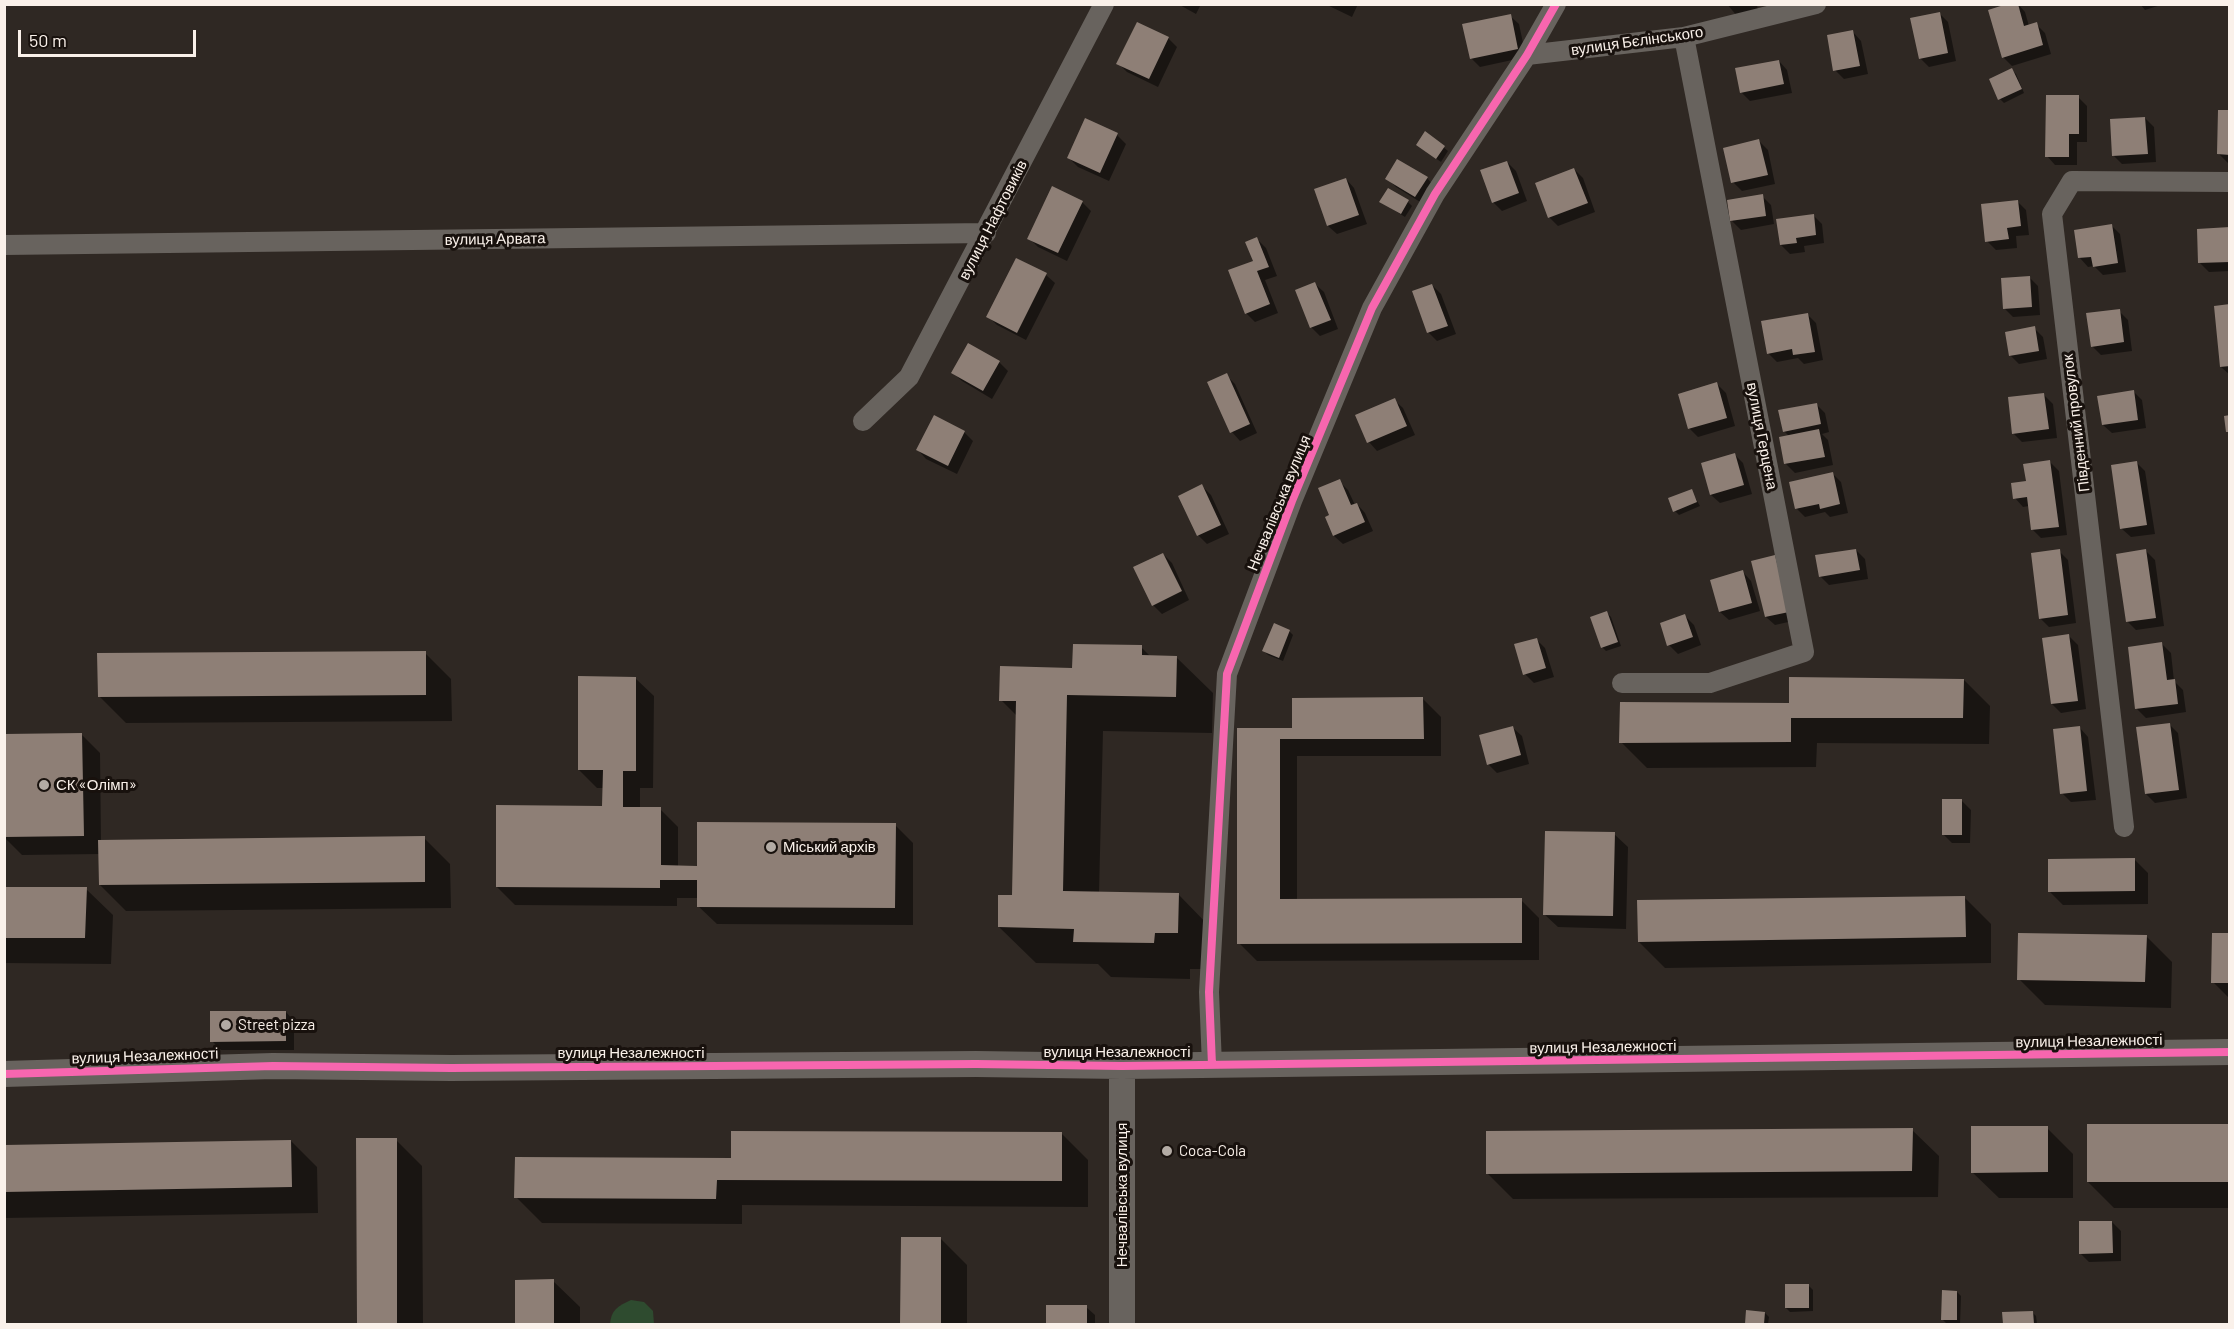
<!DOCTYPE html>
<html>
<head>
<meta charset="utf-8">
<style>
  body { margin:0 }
  #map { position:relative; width:2234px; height:1329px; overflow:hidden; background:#2f2823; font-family:Barlow,sans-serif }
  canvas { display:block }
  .frame { position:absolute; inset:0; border:6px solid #faf1ea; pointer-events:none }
  .scale { position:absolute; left:18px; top:30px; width:178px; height:27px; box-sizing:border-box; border:3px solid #faf1ea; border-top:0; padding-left:8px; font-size:18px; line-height:21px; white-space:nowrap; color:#faf1ea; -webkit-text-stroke:4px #18110d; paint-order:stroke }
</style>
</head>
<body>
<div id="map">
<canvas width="2234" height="1329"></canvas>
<div class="frame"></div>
<div class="scale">50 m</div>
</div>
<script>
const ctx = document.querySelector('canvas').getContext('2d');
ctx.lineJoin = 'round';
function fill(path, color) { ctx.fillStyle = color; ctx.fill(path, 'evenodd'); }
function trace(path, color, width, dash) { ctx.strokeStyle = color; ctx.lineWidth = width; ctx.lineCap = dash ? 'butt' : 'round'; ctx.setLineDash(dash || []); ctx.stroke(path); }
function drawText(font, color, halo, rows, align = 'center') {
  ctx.font = font + ' Barlow,sans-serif'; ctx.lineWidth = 6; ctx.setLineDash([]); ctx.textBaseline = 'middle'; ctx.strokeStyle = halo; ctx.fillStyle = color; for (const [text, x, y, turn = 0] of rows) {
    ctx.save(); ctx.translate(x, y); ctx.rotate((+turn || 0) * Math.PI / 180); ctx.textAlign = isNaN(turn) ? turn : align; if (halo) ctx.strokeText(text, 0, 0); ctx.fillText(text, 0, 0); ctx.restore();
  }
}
fill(new Path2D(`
  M631,1300L644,1302L653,1311L654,1324H610C611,1310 618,1306 631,1300Z`), '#2e4b2f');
fill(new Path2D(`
  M1178,4H1201L1196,14Z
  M1325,4H1358L1352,17Z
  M1727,4H1757L1758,12L1737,16Z
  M2018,4L2025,12L2029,26L2036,24L2045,33L2051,54L2012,66L2003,57Z
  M2140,4H2164L2145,10Z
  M1940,14L1948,22L1956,61L1929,67L1920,58Z
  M1510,16L1519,24L1526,57L1480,67L1471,58Z
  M1853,32L1861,41L1868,74L1844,79L1835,70Z
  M1168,38L1177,47L1158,87L1127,72L1118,63Z
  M1779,61L1787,70L1792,93L1750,101L1741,92Z
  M2012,70L2016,74L2024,93L2004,103L2000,99Z
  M2078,97L2087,106V142H2077V165H2055L2047,156Z
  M2230,111V163H2228L2219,154Z
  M2145,118L2154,127L2156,162L2122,164L2113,155Z
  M1426,133L1448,151L1441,162L1421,148Z
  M1117,135L1126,144L1109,181L1078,167L1069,158Z
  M1759,141L1768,150L1775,184L1742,191L1733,182Z
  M1507,162L1516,171L1527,201L1502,211L1493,202Z
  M1574,169L1583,178L1595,212L1558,226L1549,217Z
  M1387,178H1427L1435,187L1425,205L1396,187Z
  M1346,179L1354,188L1367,224L1337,234L1328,226L1316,189Z
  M1762,196L1771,205L1774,224L1741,230L1732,221Z
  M2017,201L2026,210L2029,235L2016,236L2017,248L1996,250L1987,241Z
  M1082,202L1091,211L1067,261L1038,247L1029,238Z
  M1381,202H1408L1412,206L1405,217Z
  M1813,215L1822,224L1824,243L1804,246L1805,252L1790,254L1781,245Z
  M2111,225L2120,234L2126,272L2103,275L2094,266L2088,267L2080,258Z
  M2230,229V271L2209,272L2200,263Z
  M1257,239L1266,248L1277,276L1265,280L1278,313L1255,322L1246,313Z
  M1046,275L1055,283L1026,340L997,325L988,316Z
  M2029,277L2038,286L2040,315L2013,317L2005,309Z
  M1315,284L1324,292L1338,329L1320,336L1311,327Z
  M1432,285L1441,294L1456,334L1437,341L1429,333L1414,292Z
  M2230,306V375L2221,367Z
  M2119,311L2128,320L2132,351L2101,355L2092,346Z
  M1807,314L1816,323L1823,360L1804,364L1798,358L1777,362L1768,353Z
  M2034,328L2043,337L2047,359L2019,364L2010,355Z
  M999,362L1008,371L992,399L962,381L953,373Z
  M1226,375L1235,384L1257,433L1240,441L1232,432Z
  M1717,384L1726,393L1735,426L1698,437L1689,428Z
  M2133,391L2142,400L2146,428L2112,433L2103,425Z
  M2044,395L2053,404L2057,438L2022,442L2013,433Z
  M1394,400L1403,408L1415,435L1377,451L1369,442Z
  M1816,404L1825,413L1829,432L1822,434L1828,440L1833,465L1795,473L1786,464L1781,439L1790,437L1784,431Z
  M934,417L964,432L973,441L957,474L926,459L918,450Z
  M1735,455L1743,463L1752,494L1720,503L1711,495Z
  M2050,462L2059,471L2067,535L2041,538L2032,529L2029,506L2023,507L2015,498Z
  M2136,462L2145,471L2155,534L2131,537L2122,529Z
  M1832,473L1841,482L1848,513L1830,517L1825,512L1805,517L1797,509Z
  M1339,481L1348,490L1355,505L1357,504L1365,513L1373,531L1343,544L1334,536L1326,518L1331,515Z
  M1202,486L1211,495L1229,534L1207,544L1198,535Z
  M1691,490L1700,506L1679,515L1675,511Z
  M1856,550L1865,559L1868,579L1829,585L1820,576Z
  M2059,551L2068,560L2076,623L2049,627L2040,618Z
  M2146,551L2155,560L2164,626L2136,630L2127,621Z
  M1163,554L1172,563L1189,600L1162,614L1153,605Z
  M1774,556L1783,565L1797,620L1775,625L1766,617Z
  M1743,572L1751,581L1760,611L1729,620L1720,612Z
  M1607,613L1611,617L1621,646L1606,651L1602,647Z
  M1685,616L1694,625L1701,645L1678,654L1669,645Z
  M1289,631L1293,635L1283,661L1268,655L1264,651Z
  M2069,636L2078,645L2086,709L2061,713L2052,704Z
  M1536,639L1545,648L1554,677L1534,683L1525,674Z
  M2162,644L2171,653L2174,681L2183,690L2186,712L2146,718L2137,709Z
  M1141,647L1151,657H1176L1213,693L1212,733L1103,731L1099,893L1178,894L1214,931V969H1190V979L1111,977L1098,964L1036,963L999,927L1014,897L1017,716L1001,700L1074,669Z
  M425,653L451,679L452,721L126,723L99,696Z
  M635,678L654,696L653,788H640V809H660L678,827V867H699L895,825L913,843V925L717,924L698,906L699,898H677V906L515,905L497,887L604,808V788H597L579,770Z
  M1964,680L1990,706L1989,744L1817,743L1816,767L1647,768L1621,742L1790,705Z
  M1423,699L1441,717V756H1297V901L1521,900L1539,918V960L1257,961L1239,943L1238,729H1294Z
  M2169,724L2178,733L2187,798L2155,803L2146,794Z
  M1513,728L1522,736L1529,764L1497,773L1488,764Z
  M2080,728L2088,737L2096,800L2071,802L2062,793Z
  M82,735L100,753L101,841L424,838L450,864L451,908L126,911L100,885V854L22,855L4,837Z
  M1962,801L1971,810L1970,843H1952L1943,834Z
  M1614,834L1628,847L1626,929L1558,927L1544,914Z
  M2134,859L2148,873V904L2063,905L2050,892Z
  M4,888L86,889L113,915L111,964L4,963Z
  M1965,898L1991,924V963L1665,968L1639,942Z
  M2230,934V999L2213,982Z
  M2146,936L2172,962L2171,1008L2045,1005L2019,979Z
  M286,1012L294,1021V1050H221L212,1041Z
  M2230,1125V1208H2114L2088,1182Z
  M2047,1128L2073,1154V1198H1999L1972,1172Z
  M1912,1130L1939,1156L1938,1197L1513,1199L1487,1173Z
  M1062,1134L1088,1160V1207L742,1205V1224L542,1223L516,1197Z
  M358,1140H396L422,1166L423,1324H358Z
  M291,1141L317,1167L318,1213L4,1218V1146Z
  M2112,1222L2121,1231V1261L2089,1262L2080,1253Z
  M902,1239H941L967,1265V1324H902Z
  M516,1281H553L580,1307V1324H516Z
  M1809,1286L1813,1290V1311L1790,1312L1786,1308Z
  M1957,1292L1961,1296L1960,1324H1947L1943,1320Z
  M1048,1307H1086L1095,1315V1324H1048Z
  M1748,1311L1765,1313L1769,1317L1768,1324H1746Z
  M2032,1312L2036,1316L2037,1324H2005L2004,1314Z`), '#0007');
fill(new Path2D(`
  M2007,4H2018L2024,26L2037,22L2043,45L2002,58L1988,10Z
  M1940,12L1948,53L1919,59L1910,18Z
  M1511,14L1518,49L1470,59L1462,24Z
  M1137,22L1169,37L1149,79L1116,64Z
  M1853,30L1860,66L1833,71L1827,35Z
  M1779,60L1784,84L1740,93L1735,68Z
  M2012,68L2022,89L1998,100L1989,79Z
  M2046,95H2079V134H2069V157H2045Z
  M2218,110H2230V155L2217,154Z
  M2145,117L2148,154L2112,156L2110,119Z
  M1085,118L1118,133L1100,173L1067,158Z
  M1425,131L1445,146L1436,159L1416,145Z
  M1759,139L1768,175L1731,183L1723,148Z
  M1397,159L1428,177L1415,197L1385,179Z
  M1507,161L1519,193L1492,203L1480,170Z
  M1574,168L1588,203L1548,218L1535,183Z
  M1346,178L1359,215L1327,226L1314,189Z
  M1052,186L1083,201L1058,253L1027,239Z
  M1388,188L1409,200L1401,214L1379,202Z
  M1763,194L1766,216L1730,221L1727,200Z
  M2018,200L2021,226L2007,228L2009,239L1985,242L1981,204Z
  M1814,214L1816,235L1796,238L1797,243L1780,245L1776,219Z
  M2112,224L2118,263L2093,267L2091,257L2078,258L2074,230Z
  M2230,227V262L2198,263L2197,229Z
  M1257,237L1269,267L1257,271L1270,304L1245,314L1228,270L1253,261L1245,242Z
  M1016,258L1047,273L1017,333L986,317Z
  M2030,276L2032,307L2003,309L2001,278Z
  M1315,282L1331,320L1310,328L1295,290Z
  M1432,284L1448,326L1427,333L1412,291Z
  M2230,304V366L2220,367L2214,306Z
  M2120,309L2124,342L2091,347L2086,313Z
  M1808,313L1815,352L1793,355L1792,349L1767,354L1761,321Z
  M2035,326L2039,351L2009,356L2005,332Z
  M968,343L1000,361L983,391L951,373Z
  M1227,373L1250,424L1230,433L1207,382Z
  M1717,382L1727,418L1688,429L1678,394Z
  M2134,390L2138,420L2102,425L2097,396Z
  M2044,393L2049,429L2012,434L2008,397Z
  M1395,398L1407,426L1367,443L1355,415Z
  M1817,403L1821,424L1783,432L1778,410Z
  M934,415L965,431L948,466L916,450Z
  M2230,415V432H2226L2224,416Z
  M1819,429L1825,457L1784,464L1779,437Z
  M1735,453L1744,485L1710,495L1701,463Z
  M2050,460L2059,527L2031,530L2027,497L2013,499L2011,483L2026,481L2023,464Z
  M2137,461L2147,525L2120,529L2111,465Z
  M1833,472L1840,504L1820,509L1819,504L1795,509L1789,482Z
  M1340,479L1351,505L1357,503L1365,522L1333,536L1325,517L1329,515L1318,488Z
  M1202,484L1221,525L1197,536L1178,496Z
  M1692,489L1697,502L1673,512L1668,498Z
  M1856,549L1860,570L1819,577L1815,555Z
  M2060,549L2068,615L2039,619L2031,553Z
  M2146,549L2156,618L2126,622L2116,554Z
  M1163,553L1182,591L1152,606L1133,567Z
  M1775,555L1789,612L1765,617L1751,561Z
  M1743,570L1752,603L1719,612L1710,580Z
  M1607,611L1618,642L1601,648L1590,617Z
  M1685,614L1693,637L1667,646L1660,623Z
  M1274,623L1290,630L1279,658L1262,651Z
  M2069,634L2078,701L2051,704L2042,638Z
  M1537,638L1546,668L1523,675L1514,644Z
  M2162,642L2167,680L2175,679L2178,704L2135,709L2128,647Z
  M1073,644L1142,645V655L1177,656L1176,697L1067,695L1063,891L1179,893L1178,933H1155L1154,943L1073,942L1074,929L998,927V895H1012L1016,701H999L1000,666L1072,668Z
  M426,651V695L98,697L97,653Z
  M578,676L636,677V771H623V807H661V865L697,866V822L896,823L895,908L697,907V880H660V888L496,887V805L602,806L603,770H578Z
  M1789,677L1964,679L1963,718H1791V742L1619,743L1620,702L1789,703Z
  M1423,697L1424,739H1280V899L1522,898V943L1237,944V728H1292V698Z
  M2170,723L2179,790L2145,794L2136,727Z
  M1513,726L1521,755L1487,765L1479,735Z
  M2080,726L2087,791L2060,794L2053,729Z
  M82,733L84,836L4,837V734Z
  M1942,799H1962V835H1942Z
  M1545,831L1615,832L1613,916L1543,915Z
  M425,836V882L99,885L98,840Z
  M2135,858V891L2048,892V859Z
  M4,887H87L85,938H4Z
  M1965,896L1966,937L1638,942L1637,900Z
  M2018,933L2147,935L2145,982L2017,980Z
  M2212,933H2230V983H2211Z
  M210,1011H286V1041L210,1042Z
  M2087,1124H2230V1182H2087Z
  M1971,1126H2048V1172L1971,1173Z
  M1913,1128L1912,1171L1486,1174V1131Z
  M731,1131L1062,1132V1181L717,1180L716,1199L514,1198L515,1157L731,1158Z
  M356,1138H397V1324H357Z
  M291,1140L292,1187L4,1192V1145Z
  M2079,1221H2112L2113,1253L2079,1254Z
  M901,1237H941V1324H900Z
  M554,1279V1324H515V1280Z
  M1785,1284H1809V1308H1785Z
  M1942,1290L1957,1291V1320H1941Z
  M1046,1305H1087V1324H1046Z
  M1746,1310L1765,1312L1764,1324H1745Z
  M2033,1311L2034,1324H2003L2002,1312Z`), '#8e7f76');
trace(new Path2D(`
  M1527,55L1684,37L1816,4
  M4,245L986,233
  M863,421L909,377L1104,4
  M1622,683H1710L1804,652L1684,37
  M2124,827L2052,214L2072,181L2230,182
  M1212,1065L1209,992L1227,674L1292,501L1372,308L1435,194L1527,55L1556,4`), '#68635e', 20);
trace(new Path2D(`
  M4,1074L273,1066L451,1068L976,1064L1122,1066L2230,1052
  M1122,1324V1066`), '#68635e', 26);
trace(new Path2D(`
  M1212,1065L1209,992L1227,674L1292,501L1372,308L1435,194L1527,55L1556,4
  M4,1074L273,1066L451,1068L976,1064L1122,1066L2230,1052`), '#f766af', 8);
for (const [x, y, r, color] of [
  [44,785,6,"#b3aba4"],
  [771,847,6,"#b3aba4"],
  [226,1025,6,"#b3aba4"],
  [1167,1151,6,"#b3aba4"]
]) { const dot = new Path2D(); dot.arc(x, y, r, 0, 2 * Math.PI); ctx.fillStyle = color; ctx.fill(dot); trace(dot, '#18110d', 2); }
drawText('15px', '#faf1ea', '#18110d', [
  ["вулиця Бєлінського",1637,41,-8],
  ["вулиця Нафтовиків",993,220,-63],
  ["вулиця Арвата",495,239,-1],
  ["Південний провулок",2076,423,-97],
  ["вулиця Герцена",1762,436,79],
  ["Нечвалівська вулиця",1279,503,-68],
  ["вулиця Незалежності",2089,1041,-1],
  ["вулиця Незалежності",1603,1047,-1],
  ["вулиця Незалежності",1117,1052],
  ["вулиця Незалежності",631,1053],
  ["вулиця Незалежності",145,1056,-2],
  ["Нечвалівська вулиця",1122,1195,-90]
]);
drawText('15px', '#faf1ea', '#18110d', [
  ["СК «Олімп»",56,785],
  ["Міський архів",783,847],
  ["Street pizza",238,1025],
  ["Coca-Cola",1179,1151]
], 'left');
</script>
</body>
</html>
